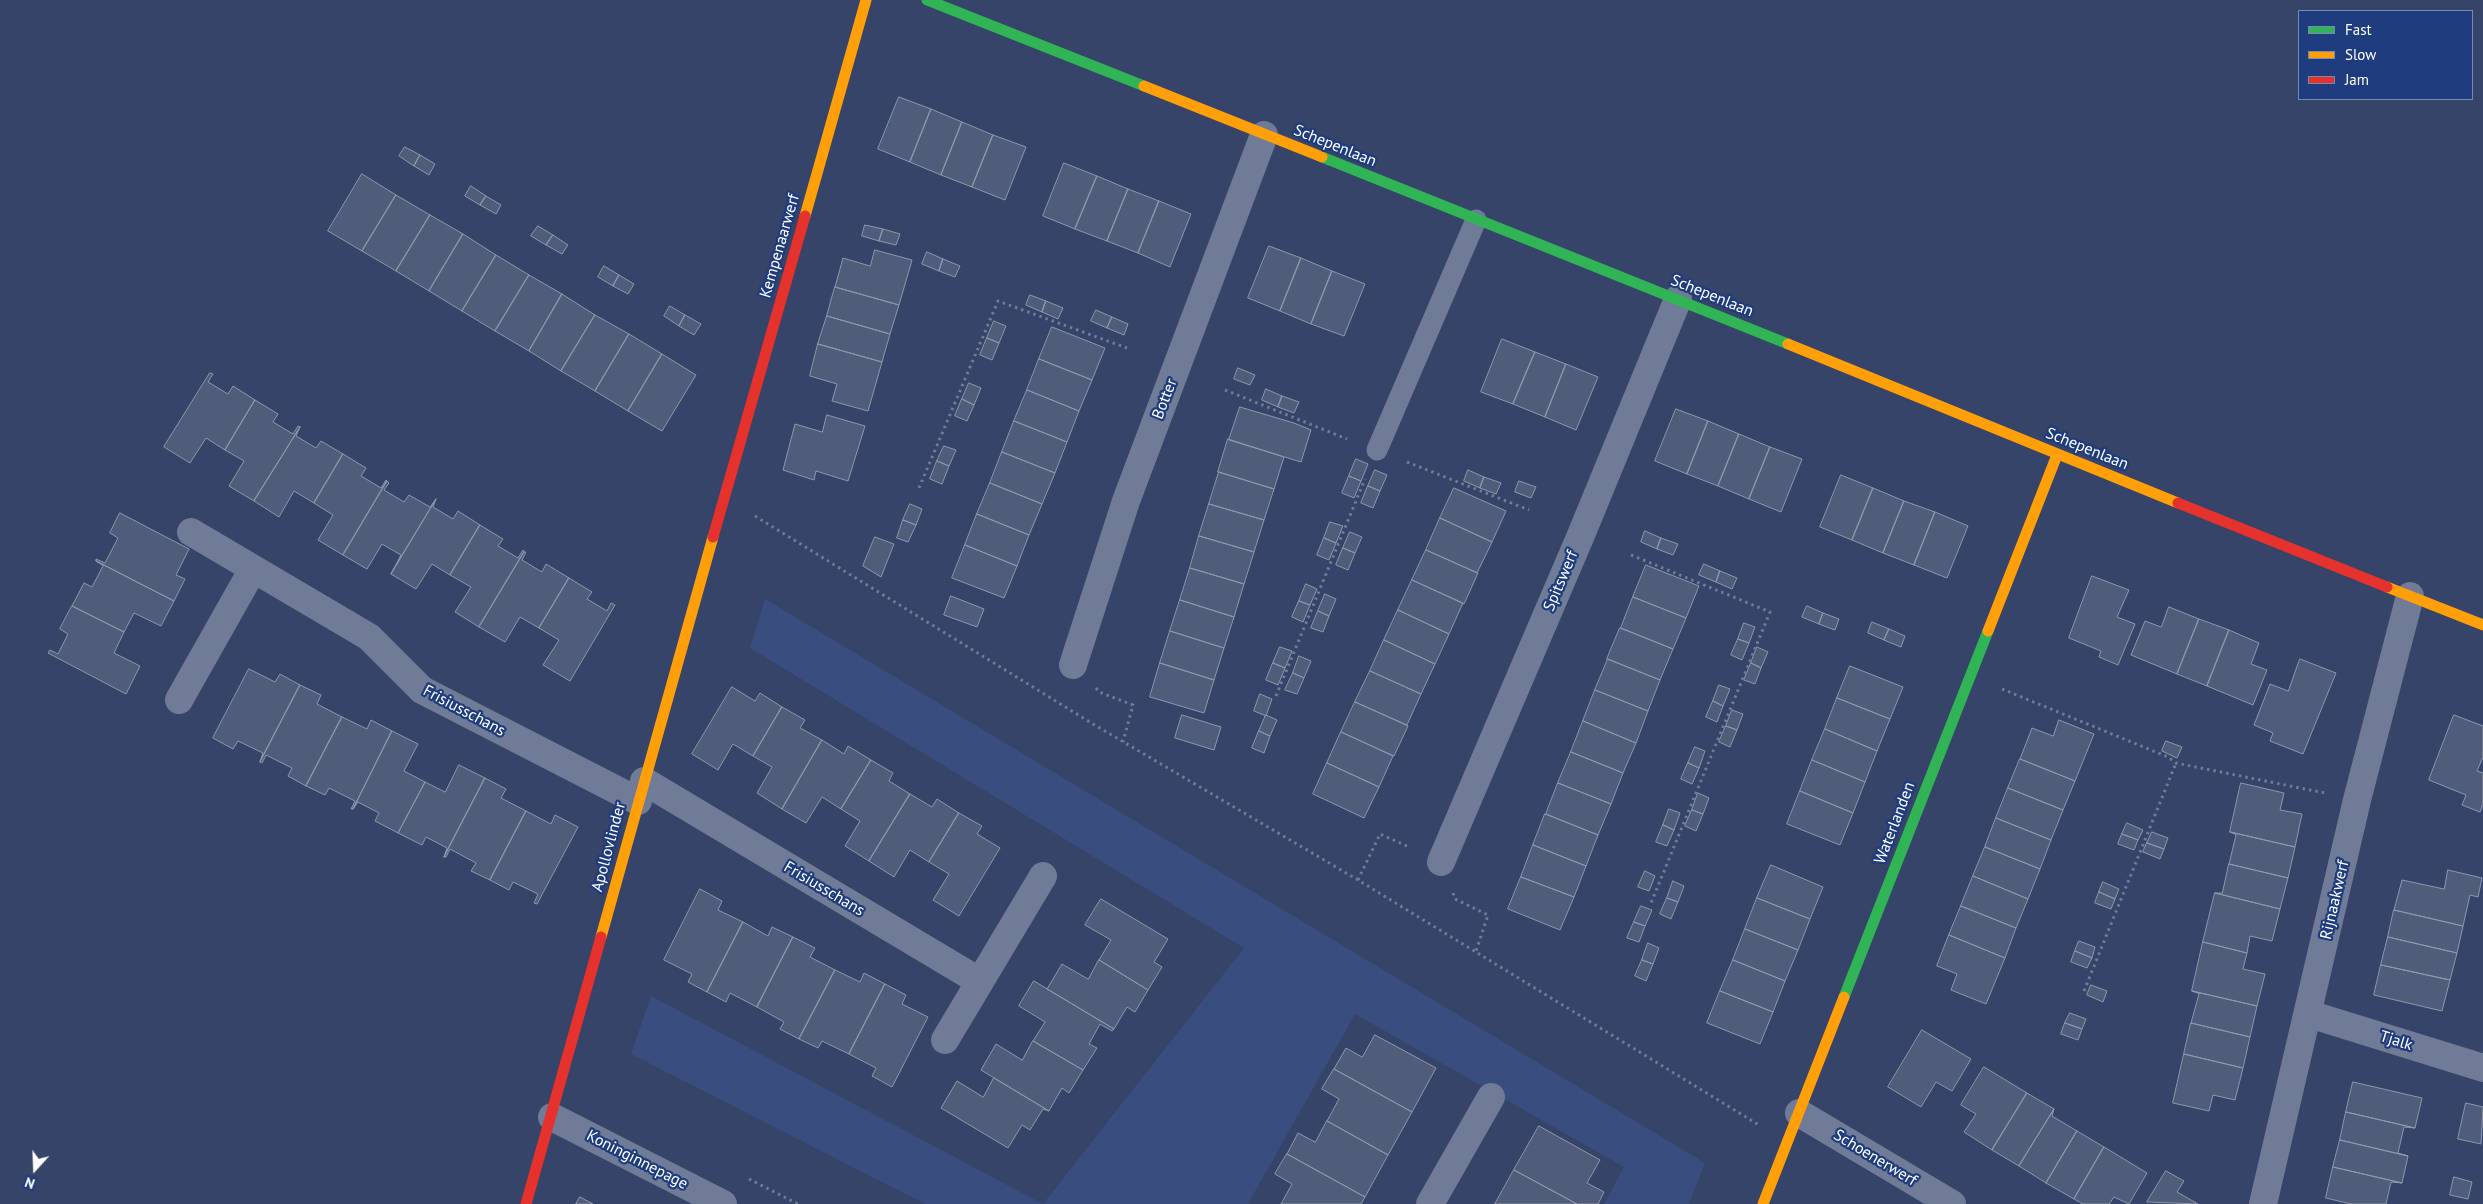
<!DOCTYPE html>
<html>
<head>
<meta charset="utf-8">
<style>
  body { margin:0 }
  #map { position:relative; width:2483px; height:1204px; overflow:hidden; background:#354468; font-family:"PT Sans",sans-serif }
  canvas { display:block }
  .legend { position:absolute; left:2298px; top:10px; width:175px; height:90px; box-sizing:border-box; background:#1f3c7e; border:1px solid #798ab2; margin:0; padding:6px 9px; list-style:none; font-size:15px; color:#fff }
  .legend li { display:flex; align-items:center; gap:10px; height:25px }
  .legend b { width:25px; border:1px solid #798ab2 }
  .north { position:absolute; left:10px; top:1144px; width:50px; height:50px; -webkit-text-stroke:4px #1f3c7e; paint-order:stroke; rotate:200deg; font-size:14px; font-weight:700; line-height:20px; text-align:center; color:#fff }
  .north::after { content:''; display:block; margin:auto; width:18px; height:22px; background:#fff; clip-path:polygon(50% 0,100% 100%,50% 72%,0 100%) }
</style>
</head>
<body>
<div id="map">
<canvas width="2483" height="1204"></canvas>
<ul class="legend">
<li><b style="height:6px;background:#30b455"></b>Fast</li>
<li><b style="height:6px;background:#ff9f0a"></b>Slow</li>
<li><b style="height:6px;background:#e5322d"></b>Jam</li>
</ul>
<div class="north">N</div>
</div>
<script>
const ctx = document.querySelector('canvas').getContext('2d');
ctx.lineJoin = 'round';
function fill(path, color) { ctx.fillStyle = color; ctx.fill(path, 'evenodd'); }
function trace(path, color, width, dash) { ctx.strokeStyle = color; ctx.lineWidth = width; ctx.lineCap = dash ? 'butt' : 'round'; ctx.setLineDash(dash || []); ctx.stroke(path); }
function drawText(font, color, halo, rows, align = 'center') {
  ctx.font = font + ' "PT Sans",sans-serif'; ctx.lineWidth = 4.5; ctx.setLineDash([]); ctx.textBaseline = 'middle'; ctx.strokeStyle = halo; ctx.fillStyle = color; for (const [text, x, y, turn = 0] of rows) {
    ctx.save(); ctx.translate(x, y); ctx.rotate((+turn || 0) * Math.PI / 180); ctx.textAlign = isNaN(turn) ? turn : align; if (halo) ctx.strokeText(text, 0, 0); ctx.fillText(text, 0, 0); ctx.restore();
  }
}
fill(new Path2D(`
  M765,599L1705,1163L1689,1204H1604L1624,1167L1355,1014L1248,1204H925L631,1054L651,996L1043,1204L1244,948L750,648Z`), '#394e7e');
const building = new Path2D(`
  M899,97L931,109L910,162L878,149Z
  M931,109L962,122L941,175L910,162Z
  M962,122L993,135L972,187L941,175Z
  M993,135L1026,147L1005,200L972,187Z
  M405,147L420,155L414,166L399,156Z
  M420,155L435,164L429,175L414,166Z
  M1064,163L1097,176L1075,229L1043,216Z
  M362,174L396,195L362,251L328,231Z
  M1097,176L1128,189L1107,241L1075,229Z
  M471,186L486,196L480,205L465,196Z
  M1128,189L1159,201L1138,253L1107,241Z
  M396,195L430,215L396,271L362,251Z
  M486,196L501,205L496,214L480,205Z
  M1159,201L1191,214L1170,267L1138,253Z
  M430,215L463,234L429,291L396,271Z
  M865,225L883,229L879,241L862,236Z
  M538,226L553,235L546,245L531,236Z
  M883,229L900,234L896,245L879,241Z
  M463,234L496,255L462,311L429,291Z
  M553,235L568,245L562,254L546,245Z
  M1269,246L1301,258L1280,311L1248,298Z
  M875,250L912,260L899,305L835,287L843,258L870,266Z
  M927,252L943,259L939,271L922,264Z
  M496,255L529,275L495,331L462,311Z
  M1301,258L1332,271L1311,324L1280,311Z
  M943,259L960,266L955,277L939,271Z
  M604,266L619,275L613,286L598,277Z
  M1332,271L1365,284L1344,336L1311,324Z
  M529,275L562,294L529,351L495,331Z
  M619,275L634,284L628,294L613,286Z
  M835,287L899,305L890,334L827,316Z
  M562,294L595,315L561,371L529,351Z
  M1030,295L1046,301L1042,312L1026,305Z
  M1046,301L1063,308L1058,319L1042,312Z
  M670,306L685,315L679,326L664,316Z
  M1096,310L1112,317L1107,328L1091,321Z
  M595,315L629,334L595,391L561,371Z
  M685,315L701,324L694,335L679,326Z
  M827,316L890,334L882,362L818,344Z
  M1112,317L1128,324L1124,335L1107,328Z
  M994,321L1006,326L999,343L987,338Z
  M1052,327L1105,348L1092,380L1039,359Z
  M629,334L662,354L628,411L595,391Z
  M987,338L999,343L992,360L980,355Z
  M1502,339L1535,352L1513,404L1481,392Z
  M818,344L882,362L868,411L832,401L837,384L810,376Z
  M1535,352L1566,364L1545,417L1513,404Z
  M662,354L696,375L662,431L628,411Z
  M1039,359L1092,380L1079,411L1027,390Z
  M1566,364L1598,377L1576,430L1545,417Z
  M1238,368L1255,375L1250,385L1234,379Z
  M210,373L213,374L208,382L228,394L233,386L255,400L225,450L206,438L190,463L164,447Z
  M969,383L981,388L974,405L962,399Z
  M1266,389L1282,396L1278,407L1262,400Z
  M1027,390L1079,411L1067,442L1014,421Z
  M1282,396L1299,402L1294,413L1278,407Z
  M962,399L974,405L967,421L955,416Z
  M255,400L278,414L273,422L293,434L298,426L300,427L254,501L229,486L244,461L225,450Z
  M1240,407L1294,423L1311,430L1301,462L1229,440Z
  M1676,409L1708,421L1687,474L1655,461Z
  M827,415L865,426L848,481L816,471L814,480L783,470L795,424L822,432Z
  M1014,421L1067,442L1055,473L1002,452Z
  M1708,421L1739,434L1718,486L1687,474Z
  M300,427L296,436L316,448L321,441L343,454L314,503L294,491L279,517L254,501Z
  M1739,434L1770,447L1749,499L1718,486Z
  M1228,439L1284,457L1274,489L1218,472Z
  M944,446L956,450L949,466L937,461Z
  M1770,447L1802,459L1781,512L1749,499Z
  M1002,452L1055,473L1042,504L990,483Z
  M343,454L366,468L361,476L381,488L386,480L387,481L343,555L318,540L333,515L314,503Z
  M1356,459L1368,464L1361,481L1349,476Z
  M937,461L949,466L942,484L930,479Z
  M1375,470L1387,475L1380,491L1368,486Z
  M1468,470L1484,477L1480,488L1464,481Z
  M1219,472L1274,489L1264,520L1209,504Z
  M1841,475L1873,488L1852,540L1820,527Z
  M1349,476L1361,481L1354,498L1342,493Z
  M1484,477L1501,483L1496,494L1480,488Z
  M387,481L389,483L384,490L404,502L409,495L430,507L436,499L391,574L401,555L382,544L367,569L343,555Z
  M1519,481L1536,487L1531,498L1515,492Z
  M990,483L1042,504L1029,535L977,514Z
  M1368,486L1380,491L1373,508L1361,503Z
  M1454,488L1506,511L1492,542L1440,518Z
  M1873,488L1904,501L1883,553L1852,540Z
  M436,499L433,507L453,519L458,511L480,525L450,575L432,564L416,589L391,574Z
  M1904,501L1935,512L1914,565L1883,553Z
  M910,504L922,509L916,525L903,520Z
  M1209,504L1264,520L1254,552L1199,536Z
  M1935,512L1968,526L1947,578L1914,565Z
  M120,513L189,549L176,575L185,579L174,601L96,561V559L105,563L118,538L110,533Z
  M977,514L1029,535L1017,566L965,545Z
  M1440,518L1492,542L1477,573L1426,550Z
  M903,520L916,525L908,542L897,538Z
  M1330,522L1343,526L1336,543L1324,538Z
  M480,525L503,539L498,546L518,558L523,550L524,552L479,627L455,612L471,587L450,575Z
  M1645,531L1661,538L1657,549L1641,542Z
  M1350,532L1362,537L1355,553L1343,548Z
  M1199,536L1254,552L1244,584L1190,568Z
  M875,537L894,544L881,577L863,566Z
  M1324,538L1336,543L1329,560L1317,555Z
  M1661,538L1678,544L1673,555L1657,549Z
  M965,545L1017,566L1004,598L952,578Z
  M1343,548L1355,553L1348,570L1336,565Z
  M1426,550L1478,573L1464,604L1412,580Z
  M524,552H526L522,560L542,572L546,564L569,578L539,628L520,617L505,642L479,627Z
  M96,561L174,601L161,626L134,613L124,632L72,606L84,583L92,587L103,566Z
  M1704,564L1720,571L1716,582L1699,575Z
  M1646,565L1699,586L1686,618L1633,597Z
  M1190,568L1244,584L1234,617L1180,600Z
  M1720,571L1737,578L1732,589L1716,582Z
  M2092,576L2129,590L2117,617L2135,624L2118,665L2099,657L2101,651L2069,638Z
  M569,578L592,592L587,599L607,611L611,603L615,605L570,681L543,665L559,640L539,628Z
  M1412,580L1463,603L1449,634L1398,610Z
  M1306,584L1317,589L1310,605L1299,601Z
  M1325,594L1336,599L1329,616L1318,611Z
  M951,596L984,609L977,627L944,615Z
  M1633,597L1686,618L1673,649L1621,628Z
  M1180,600L1234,617L1224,648L1170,631Z
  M1299,601L1310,605L1303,622L1292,617Z
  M72,606L124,632L114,653L140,666L126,694L48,653L50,650L58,654L68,634L60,629Z
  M1807,606L1823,613L1819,624L1802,617Z
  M2169,607L2199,619L2177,674L2131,655L2145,621L2161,627Z
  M1398,610L1449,634L1435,664L1384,640Z
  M1318,611L1329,616L1323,632L1311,628Z
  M1823,613L1839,619L1835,630L1819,624Z
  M2199,619L2229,630L2207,686L2177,674Z
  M1872,622L1889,629L1884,640L1868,633Z
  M1744,623L1755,627L1749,643L1738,639Z
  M1620,628L1673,649L1660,680L1607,659Z
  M1889,629L1905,636L1901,647L1884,640Z
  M2229,630L2259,643L2251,664L2267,670L2253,705L2207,686Z
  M1170,631L1224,648L1214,680L1160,663Z
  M1738,639L1749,643L1742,660L1731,655Z
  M1384,640L1435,664L1421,694L1370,671Z
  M1280,647L1292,651L1285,668L1273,663Z
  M1757,647L1768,652L1761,668L1751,663Z
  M1299,656L1311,661L1304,678L1293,673Z
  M1608,659L1660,680L1648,711L1595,690Z
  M2300,659L2336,673L2303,754L2270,741L2273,733L2254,725L2270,684L2288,691Z
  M1160,663L1214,680L1204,713L1150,697Z
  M1273,663L1285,668L1278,685L1266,680Z
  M1751,663L1761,668L1755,684L1744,680Z
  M1850,666L1903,687L1890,719L1837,698Z
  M249,669L275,682L280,674L300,685L260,762L263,753L238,741L233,749L213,738Z
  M1370,671L1421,694L1407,725L1355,702Z
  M1293,673L1304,678L1297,694L1285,690Z
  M300,685L321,695L317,704L342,717L306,786L288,776L292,768L266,755L262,763L260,762Z
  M1719,685L1730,689L1723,706L1713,701Z
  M732,687L755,701L760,693L782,707L753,756L733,744L718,770L692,754Z
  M1595,690L1648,711L1636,743L1583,721Z
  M1260,694L1272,699L1266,716L1254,711Z
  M1837,698L1890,719L1877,751L1825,729Z
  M1713,701L1723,706L1717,722L1706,717Z
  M1355,702L1408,726L1394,756L1341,732Z
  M782,707L805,720L800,728L822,740L782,809L757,793L772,767L753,756Z
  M1732,710L1743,714L1737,730L1726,726Z
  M1182,715L1221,727L1214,750L1175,738Z
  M1266,715L1277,720L1270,736L1259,731Z
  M2454,715L2483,726V757L2477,771L2483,773V804L2480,812L2462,805L2466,795L2429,780Z
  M342,717L367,729L371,720L392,731L353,809H351L355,801L329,788L325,795L306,786Z
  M2059,720L2094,734L2075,781L2020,759L2032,728L2053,736Z
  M1583,721L1636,743L1623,773L1571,752Z
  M1726,726L1737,730L1730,747L1719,742Z
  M1825,729L1877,751L1865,782L1812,760Z
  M392,731L418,744L404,771L425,782L398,833L375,821L379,813L358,802L353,809Z
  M1259,731L1270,736L1264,753L1252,748Z
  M1341,732L1393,756L1379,787L1327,763Z
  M822,740L844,754L848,746L871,760L841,809L822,797L806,823L782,809Z
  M2166,741L2182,747L2177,758L2162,751Z
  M1695,747L1705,751L1699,768L1688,763Z
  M1571,752L1623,773L1611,804L1558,783Z
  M2020,759L2075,781L2063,810L2008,788Z
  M871,760L893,773L889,781L910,794L869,861L845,846L860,821L841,809Z
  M1812,760L1865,782L1853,813L1800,791Z
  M1327,763L1379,787L1364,818L1313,794Z
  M1688,763L1699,768L1692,784L1681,779Z
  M459,765L485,778L444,857L447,848L426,837L422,845L398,833L425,782L445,792Z
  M485,778L506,789L501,798L526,811L490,880L471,871L476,863L450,849L446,857H444Z
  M1558,783L1611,804L1598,835L1546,814Z
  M2241,783L2284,793L2280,810L2302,814L2295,847L2230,832Z
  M2008,788L2063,810L2051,840L1996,818Z
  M1800,791L1853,813L1840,845L1787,824Z
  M1698,793L1709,798L1703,814L1692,810Z
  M910,794L932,807L937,799L959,813L929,862L910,850L894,877L869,861Z
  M1669,809L1680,813L1674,830L1663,825Z
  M1692,810L1703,814L1696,831L1685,826Z
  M526,811L551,824L555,815L578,827L537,904L534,903L538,894L513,882L509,890L490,880Z
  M959,813L982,826L977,834L1000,848L959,916L933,900L949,874L929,862Z
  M1545,814L1598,835L1586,866L1533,845Z
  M1996,818L2051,840L2040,869L1985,847Z
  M2127,823L2143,830L2138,840L2122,834Z
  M1663,825L1674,830L1667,846L1656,842Z
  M2152,832L2168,838L2164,849L2147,843Z
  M2230,832L2295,847L2288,878L2229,864L2236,835Z
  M2122,834L2138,840L2134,850L2118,844Z
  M2147,843L2164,849L2160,859L2143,852Z
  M1533,845L1586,866L1574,897L1521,877Z
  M1985,847L2040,869L2028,899L1973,876Z
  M2229,864L2288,878L2280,909L2215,893H2222Z
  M1771,865L1823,887L1810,919L1757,898Z
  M2448,870L2482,878L2478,897L2470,895L2463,926L2394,910L2402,880L2444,889Z
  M1645,871L1655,876L1649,891L1638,887Z
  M1973,876L2028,899L2016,928L1961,906Z
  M1521,877L1574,897L1560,930L1508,909Z
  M1673,881L1684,886L1678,902L1667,898Z
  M2103,882L2119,889L2115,899L2099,892Z
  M700,889L722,901L718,910L743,922L707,992L688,982L692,974L664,960Z
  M2099,892L2115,899L2111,909L2095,903Z
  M2215,893L2280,909L2272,941L2250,936L2247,953L2203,942Z
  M1667,898L1678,902L1671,919L1660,914Z
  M1757,898L1810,919L1798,950L1745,929Z
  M1101,899L1168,939L1154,962L1162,967L1148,990L1099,960L1111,940L1085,925Z
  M1641,906L1652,910L1645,926L1634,922Z
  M1961,906L2016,928L2005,958L1949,935Z
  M2394,910L2463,926L2457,953L2388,937Z
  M743,922L768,936L772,927L793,937L757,1007L730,993L726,1002L707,992Z
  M1634,922L1645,926L1639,942L1627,938Z
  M1745,929L1798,950L1785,981L1733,960Z
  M1949,935L2005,958L1986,1004L1951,990L1957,974L1937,966Z
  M793,937L815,948L810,957L835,970L799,1039L780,1029L784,1022L757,1007Z
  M2388,937L2457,953L2450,980L2381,965Z
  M2079,941L2095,947L2092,958L2075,951Z
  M2203,942L2247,953L2243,969L2265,974L2257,1006L2192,991Z
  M1648,943L1659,948L1653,964L1642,960Z
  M2075,951L2092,958L2087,968L2071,962Z
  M1099,960L1148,990L1135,1012L1127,1007L1114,1029L1047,989L1062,964L1088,979Z
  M1642,960L1653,964L1646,981L1635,976Z
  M1733,960L1785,981L1773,1012L1720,991Z
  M2381,965L2450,980L2442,1011L2374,995Z
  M835,970L860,982L864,973L885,984L849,1054L822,1041L818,1048L799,1039Z
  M1034,981L1114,1029L1112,1031L1100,1024L1089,1044L1097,1048L1083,1070L1033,1041L1045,1022L1019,1006Z
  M885,984L906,995L902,1004L928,1017L892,1087L872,1076L876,1068L849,1054Z
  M2091,985L2107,991L2103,1002L2087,995Z
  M1720,991L1773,1012L1760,1044L1707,1023Z
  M2192,991L2257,1006L2250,1037L2191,1023L2199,994Z
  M2070,1013L2086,1019L2082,1029L2065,1023Z
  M2065,1023L2082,1029L2078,1040L2061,1034Z
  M2191,1023L2250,1037L2243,1068L2184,1054Z
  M1922,1030L1971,1059L1952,1091L1936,1082L1921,1107L1888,1087Z
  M1375,1035L1436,1068L1412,1112L1334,1069L1346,1048L1362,1057Z
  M1033,1041L1083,1070L1069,1093L1062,1088L1049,1111L981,1070L996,1044L1022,1060Z
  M2184,1054L2243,1068L2235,1100L2213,1095L2209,1111L2173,1103Z
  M1984,1067L2027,1093L1992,1150L1964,1132L1976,1114L1961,1105Z
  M1334,1069L1412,1112L1388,1155L1327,1121L1339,1099L1322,1089Z
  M994,1078L1049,1111L1043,1109L1030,1130L1022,1125L1008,1148L941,1108L957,1081L983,1097Z
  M2353,1082L2422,1098L2415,1128L2346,1112Z
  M2027,1093L2054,1109L2019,1166L1992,1150Z
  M2466,1103L2483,1107L2481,1144L2458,1139Z
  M2054,1109L2052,1116L2077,1131L2046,1183L2019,1166Z
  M2346,1112L2415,1128L2404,1127L2398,1153L2408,1156L2340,1140Z
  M1327,1121L1388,1155L1365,1197L1287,1154L1298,1133L1315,1142Z
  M1539,1126L1600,1160L1587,1183L1604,1192L1598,1204H1577L1514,1170Z
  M2077,1131L2104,1147L2074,1199L2046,1183Z
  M2340,1140L2408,1156L2402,1183L2333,1167Z
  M2104,1147L2147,1173L2129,1204L2114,1197L2109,1204H2083L2074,1199Z
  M1287,1154L1365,1197L1361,1204H1281L1292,1184L1275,1174Z
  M2333,1167L2402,1183L2391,1182L2386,1204H2351L2326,1198Z
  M1514,1170L1577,1204H1495Z
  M2166,1171L2184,1181L2177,1192L2198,1204L2147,1202Z
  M2454,1177L2472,1182L2468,1199L2450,1195Z
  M580,1197L593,1204H576Z`);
fill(building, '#505d7a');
trace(building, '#8e97ad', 1);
trace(new Path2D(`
  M1225,390L1347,439
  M1407,462L1529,510
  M919,488L998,301L1127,348
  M755,516L1093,724L1358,880L1759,1125
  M1631,555L1770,612L1651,903
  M1096,688L1099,692L1133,705L1123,742
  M2002,689L2168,757L2176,763L2325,793
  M1276,696L1365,479
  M1358,880L1380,834L1409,847
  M1453,893L1455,899L1488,915L1476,951
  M2084,991L2176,763
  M749,1179L798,1204`), '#707b97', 3, [2.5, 4]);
trace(new Path2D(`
  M1377,450L1476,220`), '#707b97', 21);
trace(new Path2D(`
  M191,532L369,637L422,690L638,801
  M1073,665L1126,501L1264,135
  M179,700L253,569
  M644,781L979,981
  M1441,862L1581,535L1678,299
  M2309,1014L2483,1068
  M945,1040L1043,876
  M1799,1113L1952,1204
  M552,1117L723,1204
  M1430,1204L1491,1097
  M2263,1204L2357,800L2410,596`), '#707b97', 28);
trace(new Path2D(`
  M927,0L1144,86
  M1322,157L1788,344
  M1844,997L1988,631`), '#30b455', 11);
trace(new Path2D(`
  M1144,86L1322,157
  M805,216L866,0
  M1788,344L2178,503
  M2387,587L2483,625
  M1988,631L2057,455
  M601,937L713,537
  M1763,1204L1844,997`), '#ff9f0a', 11);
trace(new Path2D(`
  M2178,503L2387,587
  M713,537L805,216
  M526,1204L601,937`), '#e5322d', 11);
drawText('16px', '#fff', '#1f3c7e', [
  ["Schepenlaan",1335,146,22],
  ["Kempenaarwerf",780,246,-74],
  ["Schepenlaan",1712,296,22],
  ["Botter",1165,399,-69],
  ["Schepenlaan",2087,449,22],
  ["Spitswerf",1561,581,-67],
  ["Frisiusschans",464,711,28],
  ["Waterlanden",1895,823,-69],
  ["Apollovlinder",609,847,-75],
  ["Frisiusschans",824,889,31],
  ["Rijnaakwerf",2335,900,-77],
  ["Tjalk",2396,1041,17],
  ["Schoenerwerf",1875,1158,31],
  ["Koninginnepage",637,1160,27]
]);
</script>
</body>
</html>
